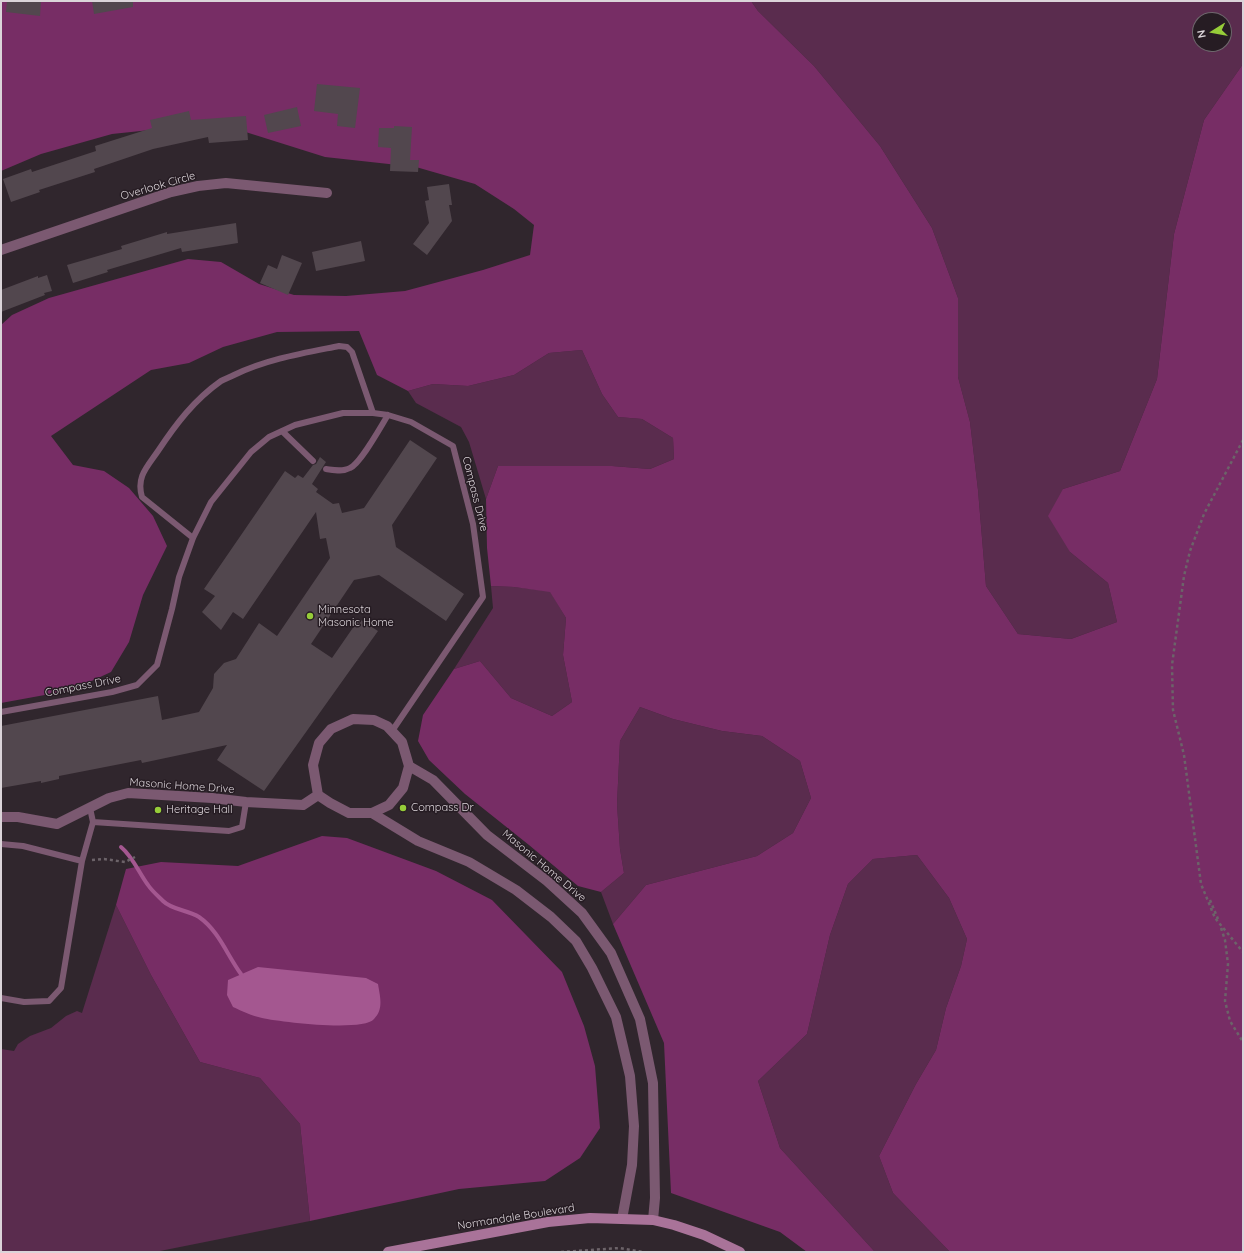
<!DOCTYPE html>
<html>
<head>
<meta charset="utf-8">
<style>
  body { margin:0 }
  #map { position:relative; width:1244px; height:1253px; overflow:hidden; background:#30262d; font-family:Quicksand,sans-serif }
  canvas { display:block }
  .frame { position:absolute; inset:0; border:2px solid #dbd4d9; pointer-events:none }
  .north { position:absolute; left:1192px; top:12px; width:40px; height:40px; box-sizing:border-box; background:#261c23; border:1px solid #6e666c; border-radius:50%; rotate:259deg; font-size:11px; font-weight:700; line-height:16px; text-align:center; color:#dbd4d9 }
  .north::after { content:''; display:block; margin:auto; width:14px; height:18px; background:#96cc39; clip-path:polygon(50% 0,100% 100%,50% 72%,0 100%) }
</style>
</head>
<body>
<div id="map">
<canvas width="1244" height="1253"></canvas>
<div class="frame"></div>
<div class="north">N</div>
</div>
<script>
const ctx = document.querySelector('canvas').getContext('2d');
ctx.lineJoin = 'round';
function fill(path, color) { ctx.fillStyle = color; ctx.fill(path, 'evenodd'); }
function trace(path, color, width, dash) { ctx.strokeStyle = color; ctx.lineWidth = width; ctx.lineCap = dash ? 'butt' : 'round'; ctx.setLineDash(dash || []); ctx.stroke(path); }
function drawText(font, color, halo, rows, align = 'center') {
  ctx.font = font + ' Quicksand,sans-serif'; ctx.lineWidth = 3; ctx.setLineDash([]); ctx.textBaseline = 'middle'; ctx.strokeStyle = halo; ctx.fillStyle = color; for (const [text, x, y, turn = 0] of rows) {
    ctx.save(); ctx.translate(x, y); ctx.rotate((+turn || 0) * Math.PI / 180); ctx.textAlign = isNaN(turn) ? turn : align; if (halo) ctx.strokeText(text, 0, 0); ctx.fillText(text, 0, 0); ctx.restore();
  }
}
fill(new Path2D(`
  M751,1H1243V64L1204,120L1174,234L1157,379L1120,471L1063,489L1070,552L1108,583L1117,622L1071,639L1018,634L986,586L978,490L970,422L958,377V298L932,228L880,146L814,66L758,11ZM1200,20H1224V44H1200Z
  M582,350L602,394L618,417L642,419L673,438L674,459L650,469L612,466H498L486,499L469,442L461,427L416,403L408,391L433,384L468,386L514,375L549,353Z
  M491,586L514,587L550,591L566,618L563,655L572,702L552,716L511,698L480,661L454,669L493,608Z
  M640,707L673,719L722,731L762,736L800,761L811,798L793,833L757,856L646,885L613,924L601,892L624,873L620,849L617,804L620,741Z
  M917,855L949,898L967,939L961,966L946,1008L936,1050L916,1084L879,1156L893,1193L950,1252H875L780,1148L758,1081L807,1034L830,935L848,884L873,859Z
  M116,905L151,975L200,1062L260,1078L300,1124L310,1221L155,1252H1V1049L14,1051L18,1044L30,1036L51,1028L66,1016L77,1011L82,1013Z`), '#5a2c4e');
fill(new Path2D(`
  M1,1H751L758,11L814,66L880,146L932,228L958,298V377L970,422L978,490L986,586L1018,634L1071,639L1117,622L1108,583L1070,552L1048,516L1063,489L1120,471L1157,379L1174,234L1204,120L1243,64V1252H950L893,1193L879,1156L916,1084L936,1050L946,1008L961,966L967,939L949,898L917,855L873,859L848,884L830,935L807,1034L758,1081L780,1148L875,1252H807L780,1232L671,1193L664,1043L613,924L646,885L757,856L793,833L811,798L800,761L762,736L722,731L673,719L640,707L620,741L617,804L620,849L624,873L601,892L578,886L529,845L465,794L429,760L418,741L423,715L454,669L480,661L511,698L552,716L572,702L563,655L566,618L550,592L514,587L491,586L487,548L486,499L498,466H612L650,469L674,459L673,438L642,419L618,417L602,394L582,350L549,353L514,375L468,386L433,384L408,391L377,375L359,331L277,332L223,347L189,363L151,370L51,436L73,465L104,471L129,488L153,516L167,546L143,595L129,642L111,672L72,690L1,703V325L12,315L49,298L188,259L221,262L259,284L294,295L346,296L405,291L483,270L530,255L534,225L514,209L475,184L416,167L325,157L217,123L112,134L41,154L1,171Z
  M322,836L347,838L436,871L492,900L562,972L584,1026L595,1066L600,1128L580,1158L545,1181L459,1189L310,1221L300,1124L260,1078L200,1062L151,975L116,905L126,869L161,862L238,866Z`), '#772d65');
fill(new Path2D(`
  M258,967L366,978L378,984C380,997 384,1009 374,1019C363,1032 280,1022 262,1018C252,1016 242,1011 233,1007L227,995L228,980Z`), '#a45790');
trace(new Path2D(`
  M121,847C133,857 139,873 148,885C152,891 158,896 163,901C172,910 188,910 199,917C219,931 227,955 241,974`), '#a45790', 4);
fill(new Path2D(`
  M7,1H41L40,16L6,12Z
  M92,1H133V7L94,14Z
  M317,84L360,88L355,128L337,126L338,114L314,111Z
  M297,107L301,126L268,133L264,115Z
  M189,111L191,120L246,116L248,140L209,143L208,137L153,149L94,169L95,172L39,190L40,192L11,202L3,179L31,169L32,172L96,151L95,146L152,128L150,120Z
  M394,126L412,127L410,160H419L418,172L390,171L391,148L378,147L379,128H394Z
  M449,184L452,205H449L452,221L427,255L413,244L429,223L425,201L429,200L427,187Z
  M236,223L238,243L182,252L181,248L107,270L108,272L73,283L67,265L122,249L121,246L167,232V234Z
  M361,241L365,261L316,271L312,252Z
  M282,255L302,263L288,295L260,283L268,265L277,269Z
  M47,275L52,291L44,293L45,295L1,312V290L38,276V278Z
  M410,440L437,458L392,525L396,547L464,594L446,621L379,575L354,580L311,644L332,658L359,619L378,631L264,791L217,760L227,745L142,763L141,760L59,776V779L41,783V781L1,788V726L158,696L162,720L199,712L213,688L214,674L224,663L236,659L259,623L277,636L330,558L326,538L320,539L316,512L243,619L233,612L221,630L202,612L215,596L204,589L285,471L295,478L298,475L303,478L313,465L316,464L320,457L326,462L312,484L318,489L316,492L333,504L339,503L342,513L364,508Z`), '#52474e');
trace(new Path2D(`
  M1243,440L1204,514L1190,551L1184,576L1172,665L1173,710L1184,755L1201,884L1215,918L1243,952
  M92,860L104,859L125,862L135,857
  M1210,900L1218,919
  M1221,928L1225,940L1228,964L1225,1001L1230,1021L1243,1042
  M561,1252L620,1248L643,1252`), '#6c6369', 2.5, [3, 3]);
trace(new Path2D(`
  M282,431L313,461
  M326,469C334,470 343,472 350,468C361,463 381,426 388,415
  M193,538L142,497C136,477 147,467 158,451C176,424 194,400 221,381C225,379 230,377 234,375C267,359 304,353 339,346L347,347L352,352L373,413
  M1,712L112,692L137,685L157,665L172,609L179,577L193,538L211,502L251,452L269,437L295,425L343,413H373L388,415L411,422L453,446L473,524L483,597L392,731
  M90,808L93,822
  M1,844L23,846L82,861
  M1,998L24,1002L49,1001L61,988L82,861L93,822L229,831L242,827L246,802`), '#7b5971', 6);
trace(new Path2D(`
  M1,250L171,192L198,186L226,183L327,193
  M353,719L374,720L387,726L402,742L409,766L403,788L389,805L372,813H349L330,803L318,795L313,765L319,743L331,729Z
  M409,766L433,780L487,835L547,881L582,913L611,953L640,1019L653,1083L655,1198L653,1220
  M372,813L418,841L469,862L516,890L551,917L576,941L592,968L616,1017L630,1076L634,1126L632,1165L622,1219
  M1,817H18L57,824L109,798L128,793L212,798L246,802L303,805L318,795`), '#7b5971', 10);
trace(new Path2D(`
  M388,1252L548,1222L590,1218L653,1220L674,1225L704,1235L740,1252`), '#a97399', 10);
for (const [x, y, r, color] of [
  [310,616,4,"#96cc39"],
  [403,808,4,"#96cc39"],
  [158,810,4,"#96cc39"]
]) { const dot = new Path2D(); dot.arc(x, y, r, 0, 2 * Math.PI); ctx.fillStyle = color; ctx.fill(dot); trace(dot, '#261c23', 1.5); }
drawText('11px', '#dbd4d9', '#261c23', [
  ["Overlook Circle",158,186,-16],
  ["Compass Drive",475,494,76],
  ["Compass Drive",83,686,-11],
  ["Masonic Home Drive",182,786,4],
  ["Masonic Home Drive",544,866,40],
  ["Normandale Boulevard",516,1217,-9]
]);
drawText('11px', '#dbd4d9', '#261c23', [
  ["Minnesota",318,610],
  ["Masonic Home",318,623],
  ["Compass Dr",411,808],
  ["Heritage Hall",166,810]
], 'left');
</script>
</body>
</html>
